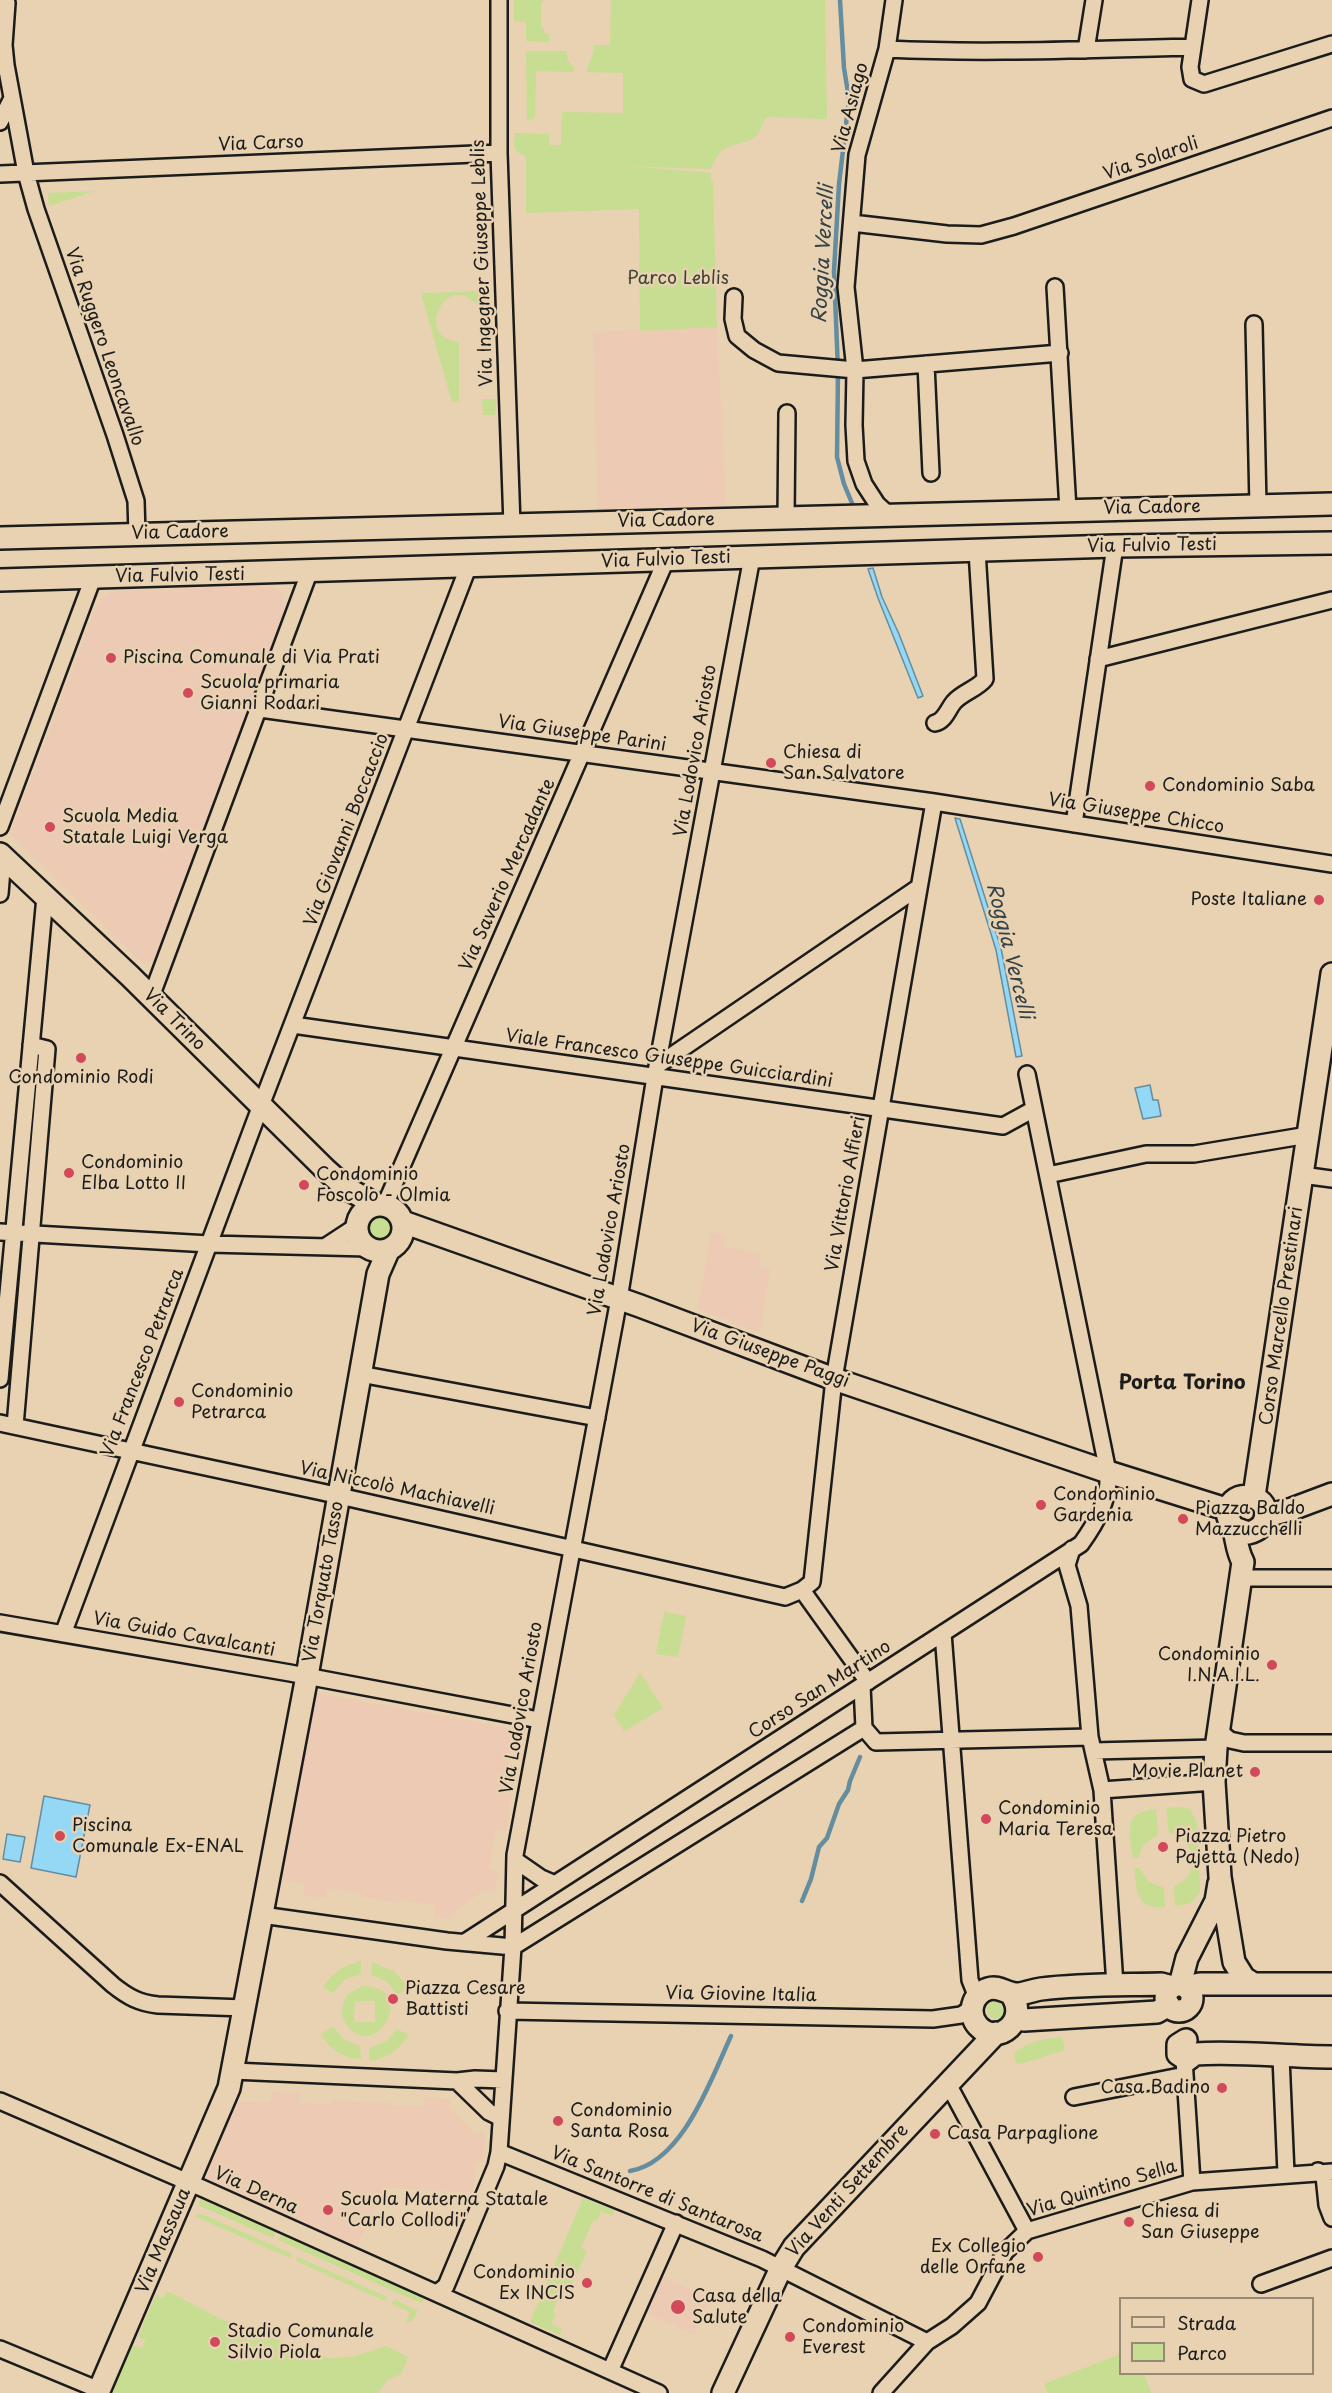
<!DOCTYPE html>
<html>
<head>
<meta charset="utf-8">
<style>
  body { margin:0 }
  #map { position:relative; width:1332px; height:2393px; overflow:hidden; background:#e8d2b1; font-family:"Playpen Sans",sans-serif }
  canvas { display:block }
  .legend { position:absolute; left:1119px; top:2297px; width:195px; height:78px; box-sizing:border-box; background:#e8d2b1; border:2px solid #968975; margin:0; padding:8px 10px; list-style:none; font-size:18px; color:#1c1c1c }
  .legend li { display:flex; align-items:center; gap:12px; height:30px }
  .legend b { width:30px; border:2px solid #968975 }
</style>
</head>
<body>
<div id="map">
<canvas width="1332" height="2393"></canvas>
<ul class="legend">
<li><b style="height:8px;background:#e8d2b1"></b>Strada</li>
<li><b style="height:16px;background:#c6dd92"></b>Parco</li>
</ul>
</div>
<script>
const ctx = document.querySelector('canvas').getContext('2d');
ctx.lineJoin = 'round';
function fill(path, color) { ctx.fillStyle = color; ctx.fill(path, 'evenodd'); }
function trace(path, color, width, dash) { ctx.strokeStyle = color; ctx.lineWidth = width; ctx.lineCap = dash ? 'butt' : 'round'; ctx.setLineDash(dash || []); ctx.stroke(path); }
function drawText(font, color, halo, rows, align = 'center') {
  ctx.font = font + ' "Playpen Sans",sans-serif'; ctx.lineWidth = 5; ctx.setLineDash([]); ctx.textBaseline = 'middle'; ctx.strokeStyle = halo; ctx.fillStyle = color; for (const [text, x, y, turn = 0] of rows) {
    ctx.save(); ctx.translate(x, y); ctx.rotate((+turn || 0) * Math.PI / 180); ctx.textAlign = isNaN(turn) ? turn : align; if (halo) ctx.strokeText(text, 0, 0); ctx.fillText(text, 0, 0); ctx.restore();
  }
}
fill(new Path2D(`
  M717,327L726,506L598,509L593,332Z
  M269,585L280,590L284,600L283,614L156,961L143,963L10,835L97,604L103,597L113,591Z
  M711,1233L725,1234L724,1246L761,1254L760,1266L770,1269L760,1333L698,1309Z
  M316,1693L524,1731L520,1753L510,1752L503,1791L512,1793L506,1830L496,1829L489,1869L499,1871L494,1891L484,1890L453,1912L452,1919L434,1916L435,1905L400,1900L399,1903L362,1897V1893L328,1888L325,1898L303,1895L305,1884L282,1880Z
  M271,2092L300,2093V2103L331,2104V2100L390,2103V2106L423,2107L424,2098L450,2099V2108L474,2133L485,2134L483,2162L476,2161L474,2185L471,2193L384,2187L357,2246L204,2182L238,2101L270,2102Z
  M662,2277L711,2298L695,2335L646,2313Z`), '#eccab3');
fill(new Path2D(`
  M514,0H544L541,3V28L544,29V33L549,34V42L526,41V22L514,21Z
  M611,0H825L827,119L766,117L758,134L753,139L726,148L720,152L710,169L626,166L711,173V182L713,181L717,327L640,331L639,209L526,213V156L517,152L514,146L515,133L549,134V145H561L562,112L623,113V73L587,72C587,62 594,59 594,45H610Z
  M526,51H566L568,61L574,67V72L536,71L535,117L527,122Z
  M95,191L49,206L48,193Z
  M491,291L492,329L480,326C482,317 481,307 473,301C443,275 415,339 459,342V401L452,402L421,293Z
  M482,399H496L495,415H483Z
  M367 1229a14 14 0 1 1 28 0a14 14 0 1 1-28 0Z
  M664,1612L686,1616L678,1657L656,1654Z
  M640,1673L663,1708L624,1731L614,1715Z
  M1182,1807L1190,1809L1197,1823L1199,1853H1193L1181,1837L1169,1833L1166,1808Z
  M1156,1809L1158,1835L1143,1845L1138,1858H1133C1129,1832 1122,1812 1156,1809Z
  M1194,1863H1199L1200,1892L1191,1903L1175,1906L1174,1887L1187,1878Z
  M1134,1868H1139L1149,1882L1164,1888L1165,1907C1136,1909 1137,1892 1134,1868Z
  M361,1961V1974L344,1980L333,1993L323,1987C334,1972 343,1965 361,1961Z
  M372,1962L394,1971L409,1989L397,1994L386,1981L371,1975Z
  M363,1986C420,1987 376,2064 347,2025C339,2015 342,2004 348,1994ZM355,2001H375V2022H354Z
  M987 2010a9 9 0 1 1 18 0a9 9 0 1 1-18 0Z
  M333,2027L345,2040L360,2046L361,2059C343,2058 330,2050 321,2034Z
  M397,2029L409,2035C399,2049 387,2059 369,2061V2048L387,2041Z
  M1062,2037L1065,2050L1021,2064L1016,2063L1014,2053C1030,2041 1043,2039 1062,2037Z
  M201,2198L276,2231L273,2238L198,2205Z
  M583,2198L614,2210L612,2216L601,2211L597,2221L593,2220L581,2248L587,2251L570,2288L564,2286L553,2312L556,2314L551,2324L562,2329L560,2335L530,2322Z
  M202,2214L292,2254L290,2258L194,2216Z
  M282,2234L425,2296L421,2303L278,2240Z
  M298,2257L387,2297L385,2301L296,2261Z
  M167,2291L223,2320L329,2358L352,2357L386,2346L408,2357L401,2374L387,2380L378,2393H112L133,2345L142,2348L146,2340L138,2337L156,2295L164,2298Z
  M394,2299L418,2311L412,2321L406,2322L410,2312L392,2304Z
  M1120,2354V2374H1144L1151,2393H1048L1044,2384Z`), '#c6dd92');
const water = new Path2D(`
  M873,568L882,597L899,634L923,696L918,698L878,598L868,569Z
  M955,818L960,819L1001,948L1022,1056L1016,1057L996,950Z
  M1150,1085L1153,1100H1158L1161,1116L1143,1119L1135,1088Z
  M44,1796L90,1805L76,1877L31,1868Z
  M7,1834L25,1837L20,1862L3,1859Z`);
fill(water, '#94d8f6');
trace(water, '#648d9f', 1.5);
trace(new Path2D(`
  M840,0L844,68L849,99L839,184L834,271L838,371L837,457L844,484L854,508
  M802,1901L811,1879L819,1847L827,1838L839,1804L848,1790L850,1781L860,1757
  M630,2171C683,2162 711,2079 731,2036`), '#648d9f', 4.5);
const street = new Path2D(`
  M499,0V153L512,525
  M1200,0L1190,67L1192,79L1204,84L1332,44
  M7,3L4,45L6,65L26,173L36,209L115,435L136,501L137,534
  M887,49C989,54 1091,49 1193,47
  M1086,50L1094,0
  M0,122L12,98
  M0,174L499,153
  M852,223L947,234L981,235L1014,226L1332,118
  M1055,287L1068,510
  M734,297L733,319L737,336L754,350L778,363L855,370L1060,353
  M1254,324L1258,506
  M926,364L931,473
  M889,515L877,504L864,484L856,461L854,425L855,370L846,287L857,155L887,49L894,0
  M786,518L787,413
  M1098,659L1332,600
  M260,709L934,802L1332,864
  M935,723C945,721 948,709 954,702C963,692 977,689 985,679L977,551
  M1074,824L1115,546
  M0,827L93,578
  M0,894L3,857
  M151,997L309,573
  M293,1025L1003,1126L1034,1109
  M658,1065L919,887
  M1048,1175L1146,1154H1194L1308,1135
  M1302,1175L1332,1179
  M385,1205L666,560
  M0,1232L209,1244L368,1248
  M326,1246L358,1225
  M360,1374L597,1418
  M0,1379L45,897
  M0,1423L322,1492L785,1597L802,1590L812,1582L834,1379L934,802
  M15,1426L47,1049L31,1045
  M1072,1549L1067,1565L1079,1606L1090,1737L1102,1790L1115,1985
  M1241,1578H1332
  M802,1590L868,1682
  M0,1623L290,1673L539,1720
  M943,1633L970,1980L974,1990L980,1993
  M63,1634L255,1121L469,565
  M862,1686L864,1728L876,1742L1090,1737
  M1219,1731L1230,1740L1244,1743H1332
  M1093,1751L1216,1748
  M1102,1790L1214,1782
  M515,1860L541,1878L555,1884
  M0,1883L113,1985C128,1997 139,2003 158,2005L245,2008
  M262,1915L447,1941L513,1947
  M465,1942L1081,1544C1096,1523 1110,1500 1108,1472L1027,1074
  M513,1947L864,1728
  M507,2011L933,2019L961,2015L972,2008
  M1281,2057L1286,2174
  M1184,2059L1192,2182
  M233,2071L457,2081L475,2079L503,2080
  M457,2081L489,2112L501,2118
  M947,2082L1027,2231
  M1074,2097L1185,2075
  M0,2101L204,2189L659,2393
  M499,2152L762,2259L927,2342
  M1318,2171L1324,2176L1327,2205L1332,2218
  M1261,2284L1332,2258
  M437,2293L446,2286L496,2166L499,2152L513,1947L515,1855L619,1299L655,1077L752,557
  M0,2349L99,2390
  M610,2371L676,2223
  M881,2393L927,2342L952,2326L978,2303L1005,2252L1027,2231L1192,2182L1332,2172`);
const secondary = new Path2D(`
  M0,538L1332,504
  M0,580L1115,546L1332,543
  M0,854L130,976L325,1169L346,1188L377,1205
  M357 1228a23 23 0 1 1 46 0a23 23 0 1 1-46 0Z
  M403,1222L640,1306L834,1379L1108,1472L1229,1510
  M1254,1496L1332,974
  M1266,1516L1292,1509L1332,1494
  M1234,1528L1248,1533C1256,1531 1263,1527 1265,1519C1272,1490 1224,1488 1228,1517C1229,1522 1233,1526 1234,1530C1237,1542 1237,1551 1243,1562L1216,1748L1214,1782L1220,1877L1234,1962L1244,1978L1252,1983
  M1180,1985L1187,1958L1216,1901L1219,1883
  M1166 1998a13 13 0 1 1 26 0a13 13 0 1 1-26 0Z
  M1187,1987L1200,1984H1332
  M1010,1993C1031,2019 998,2048 978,2026C967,2014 972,1994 988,1989C1000,1985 1007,1995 1019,1994C1026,1993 1034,1990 1041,1989C1081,1984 1121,1985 1161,1984L1172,1987
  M1016,2018L1024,2020L1157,2012L1169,2005
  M1186,2040L1178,2045V2054L1187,2060L1195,2054
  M1195,2054C1239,2051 1287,2057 1332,2057
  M98,2393L229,2088L307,1676L378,1274L389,1249
  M723,2393L781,2268L794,2247L996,2033`);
trace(street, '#1c1c1c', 20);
trace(secondary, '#1c1c1c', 26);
trace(street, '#e8d2b1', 15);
trace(secondary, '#e8d2b1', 21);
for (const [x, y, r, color] of [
  [111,658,6,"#d1495b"],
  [188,693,6,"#d1495b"],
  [771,763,6,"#d1495b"],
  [1150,786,6,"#d1495b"],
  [50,827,6,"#d1495b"],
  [1319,900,6,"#d1495b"],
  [81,1058,6,"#d1495b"],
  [69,1173,6,"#d1495b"],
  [304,1185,6,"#d1495b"],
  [179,1402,6,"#d1495b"],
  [1041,1505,6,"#d1495b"],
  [1183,1519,6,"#d1495b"],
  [1272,1665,6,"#d1495b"],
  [1255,1772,6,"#d1495b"],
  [986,1819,6,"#d1495b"],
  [60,1836,6,"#d1495b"],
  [1163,1847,6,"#d1495b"],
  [393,1999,6,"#d1495b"],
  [1222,2088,6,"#d1495b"],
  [558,2121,6,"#d1495b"],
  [935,2134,6,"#d1495b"],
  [328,2210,6,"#d1495b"],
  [1129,2222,6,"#d1495b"],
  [1038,2257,6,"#d1495b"],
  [587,2283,6,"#d1495b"],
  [678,2307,8,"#d1495b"],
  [790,2337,6,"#d1495b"],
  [215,2342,6,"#d1495b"]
]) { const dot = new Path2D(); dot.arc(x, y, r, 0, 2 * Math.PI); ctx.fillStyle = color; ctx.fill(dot); trace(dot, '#e8d2b1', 2); }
drawText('18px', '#1c1c1c', '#e8d2b1', [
  ["Via Asiago",851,108,-75],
  ["Via Carso",261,144,-2],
  ["Via Solaroli",1151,159,-19],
  ["Via Ingegner Giuseppe Leblis",483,263,-92],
  ["Via Ruggero Leoncavallo",104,347,71],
  ["Via Cadore",1152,508,-1],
  ["Via Cadore",666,521,-1],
  ["Via Cadore",180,533,-1],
  ["Via Fulvio Testi",1152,546,-1],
  ["Via Fulvio Testi",666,560,-2],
  ["Via Fulvio Testi",180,576,-1],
  ["Via Giuseppe Parini",582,734,8],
  ["Via Lodovico Ariosto",696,751,-80],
  ["Via Giuseppe Chicco",1136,814,9],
  ["Via Giovanni Boccaccio",347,830,-69],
  ["Via Saverio Mercadante",508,875,-66],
  ["Via Trino",174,1020,45],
  ["Viale Francesco Giuseppe Guicciardini",669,1059,8],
  ["Via Vittorio Alfieri",846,1194,-80],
  ["Via Lodovico Ariosto",610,1230,-80],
  ["Corso Marcello Prestinari",1282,1316,-82],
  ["Via Giuseppe Paggi",770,1354,20],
  ["Via Francesco Petrarca",143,1363,-69],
  ["Via Niccolò Machiavelli",397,1489,12],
  ["Via Torquato Tasso",324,1582,-80],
  ["Via Guido Cavalcanti",184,1635,10],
  ["Corso San Martino",820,1690,-33],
  ["Via Lodovico Ariosto",522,1708,-80],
  ["Via Giovine Italia",741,1995,1],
  ["Via Quintino Sella",1102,2189,-17],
  ["Via Derna",256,2191,24],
  ["Via Venti Settembre",848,2191,-48],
  ["Via Santorre di Santarosa",657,2195,22],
  ["Via Massaua",164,2241,-67]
]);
drawText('18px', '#3e4334', '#e8d2b1', [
  ["Parco Leblis",678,279]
]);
drawText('18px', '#1c1c1c', '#e8d2b1', [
  ["Piscina Comunale di Via Prati",123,658],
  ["Scuola primaria",200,683],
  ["Gianni Rodari",200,704],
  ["Chiesa di",783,753],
  ["San Salvatore",783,774],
  ["Condominio Saba",1162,786],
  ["Scuola Media",62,817],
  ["Statale Luigi Verga",62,838],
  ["Poste Italiane",1307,900,"right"],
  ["Condominio Rodi",81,1078,"center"],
  ["Condominio",81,1163],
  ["Elba Lotto II",81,1184],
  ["Condominio",316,1175],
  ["Foscolo - Olmia",316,1196],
  ["Condominio",191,1392],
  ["Petrarca",191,1413],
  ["Condominio",1053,1495],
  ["Gardenia",1053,1516],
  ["Piazza Baldo",1195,1509],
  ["Mazzucchelli",1195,1530],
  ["Condominio",1260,1655,"right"],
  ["I.N.A.I.L.",1260,1676,"right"],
  ["Movie Planet",1243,1772,"right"],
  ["Condominio",998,1809],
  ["Maria Teresa",998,1830],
  ["Piscina",72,1826],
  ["Comunale Ex-ENAL",72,1847],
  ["Piazza Pietro",1175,1837],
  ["Pajetta (Nedo)",1175,1858],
  ["Piazza Cesare",405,1989],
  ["Battisti",405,2010],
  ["Casa Badino",1210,2088,"right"],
  ["Condominio",570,2111],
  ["Santa Rosa",570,2132],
  ["Casa Parpaglione",947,2134],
  ["Scuola Materna Statale",340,2200],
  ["\"Carlo Collodi\"",340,2221],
  ["Chiesa di",1141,2212],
  ["San Giuseppe",1141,2233],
  ["Ex Collegio",1026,2247,"right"],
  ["delle Orfane",1026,2268,"right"],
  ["Condominio",575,2273,"right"],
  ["Ex INCIS",575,2294,"right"],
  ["Casa della",692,2297],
  ["Salute",692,2318],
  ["Condominio",802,2327],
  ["Everest",802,2348],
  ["Stadio Comunale",227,2332],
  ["Silvio Piola",227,2353]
], 'left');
drawText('italic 20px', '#344248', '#e8d2b1', [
  ["Roggia Vercelli",824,254,-87],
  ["Roggia Vercelli",1009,951,76]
]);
drawText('bold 20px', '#1c1c1c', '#e8d2b1', [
  ["Porta Torino",1182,1383]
]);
</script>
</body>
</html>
